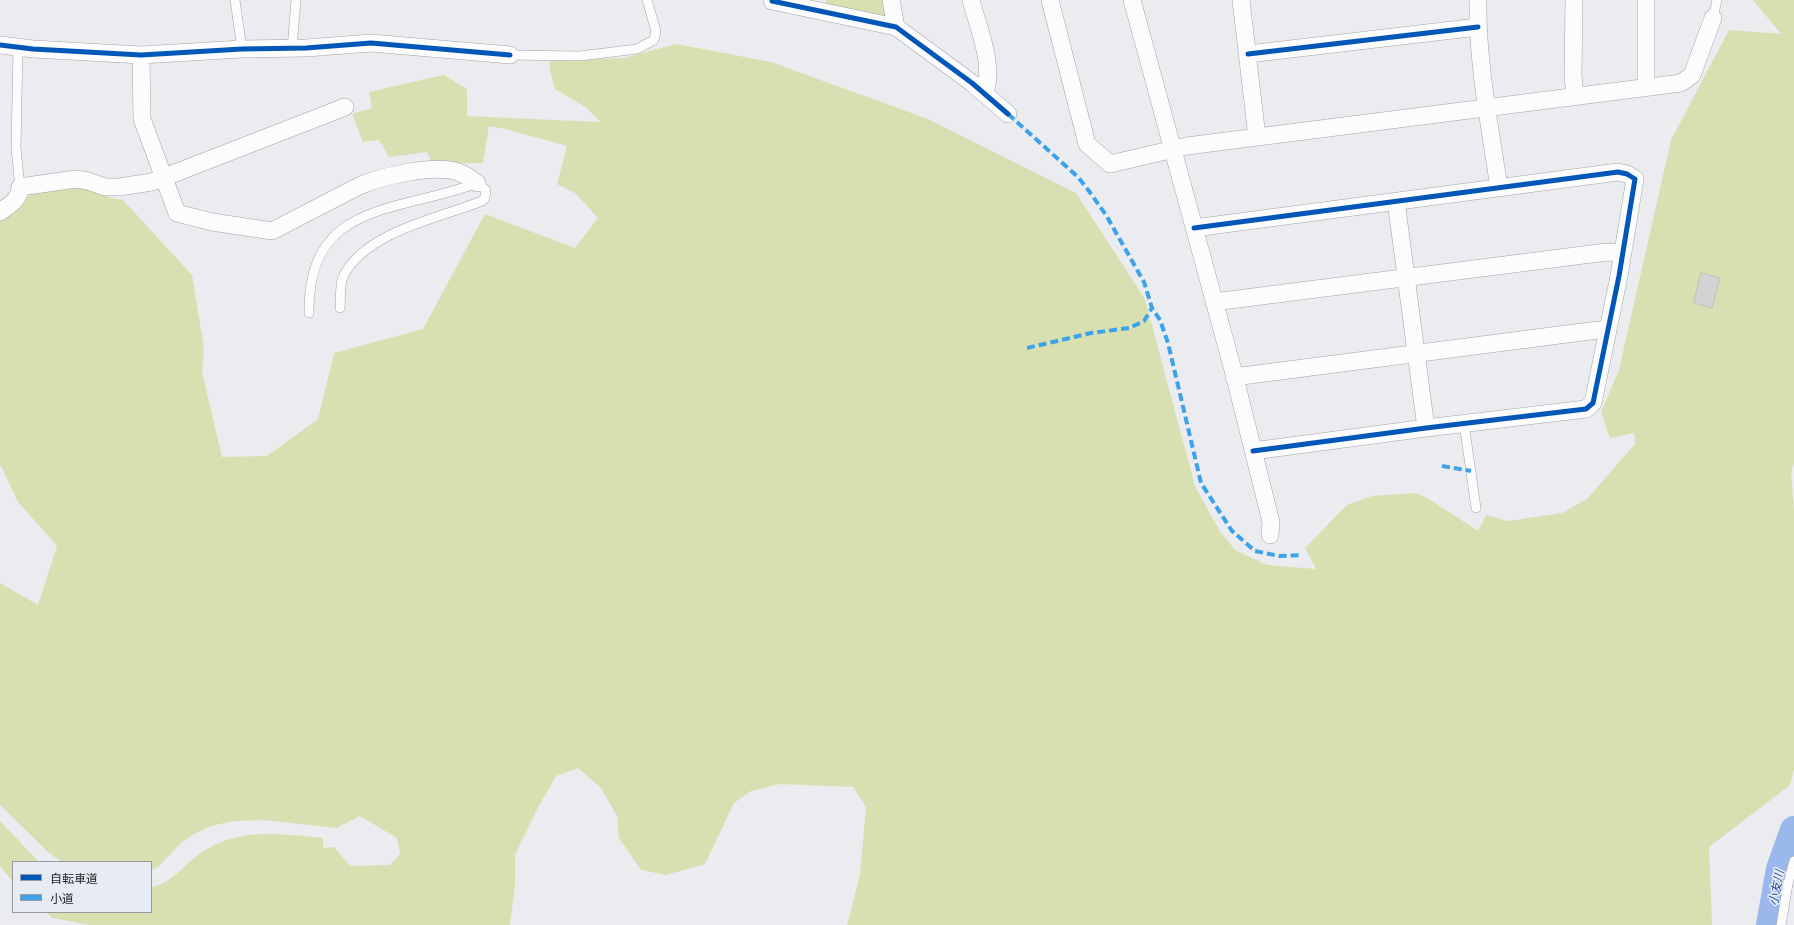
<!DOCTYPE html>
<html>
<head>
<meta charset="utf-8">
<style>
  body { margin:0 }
  #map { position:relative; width:1794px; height:925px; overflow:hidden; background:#eaecf0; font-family:"Work Sans","Noto Sans JP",sans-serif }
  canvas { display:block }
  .legend { position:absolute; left:12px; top:861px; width:140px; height:52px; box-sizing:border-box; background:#e7ebf3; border:1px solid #979aa0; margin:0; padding:5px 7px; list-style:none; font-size:12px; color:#1f2023 }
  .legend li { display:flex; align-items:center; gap:8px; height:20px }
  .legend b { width:20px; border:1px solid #979aa0 }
</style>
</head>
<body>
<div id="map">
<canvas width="1794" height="925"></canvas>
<ul class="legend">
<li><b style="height:5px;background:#0057b8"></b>自転車道</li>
<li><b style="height:5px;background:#3da2ea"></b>小道</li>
</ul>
</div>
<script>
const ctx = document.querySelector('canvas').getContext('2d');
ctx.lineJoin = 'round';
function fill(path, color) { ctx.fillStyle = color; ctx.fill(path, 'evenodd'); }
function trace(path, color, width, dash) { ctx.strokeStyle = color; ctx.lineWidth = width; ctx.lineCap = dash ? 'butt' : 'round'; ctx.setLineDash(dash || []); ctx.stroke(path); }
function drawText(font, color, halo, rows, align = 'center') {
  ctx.font = font + ' "Work Sans","Noto Sans JP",sans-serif'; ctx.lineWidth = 3; ctx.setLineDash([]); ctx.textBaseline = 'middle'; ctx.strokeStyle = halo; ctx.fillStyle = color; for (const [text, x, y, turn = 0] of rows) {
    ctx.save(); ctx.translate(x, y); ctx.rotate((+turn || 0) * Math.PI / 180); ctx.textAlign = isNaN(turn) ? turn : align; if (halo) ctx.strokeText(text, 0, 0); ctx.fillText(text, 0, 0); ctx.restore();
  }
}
fill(new Path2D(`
  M826,0H884L886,14L883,17L825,4Z
  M1753,0H1794V463L1791,472L1794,509V769L1790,785L1709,847L1712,925H847L860,875L866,807L853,787L780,784L751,791L734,803L705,864L666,875L641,870L619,838L617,816L601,788L578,768L556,776L537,809L515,855V886L510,925H90L53,918L46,912H151V888C177,879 181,867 201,853C237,827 282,834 323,838V848L334,847L350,866L390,865L400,854L397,838L360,816L336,828L263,820L236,821L214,825L194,834L181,843L158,867L151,870V862H62L48,852L0,805V583L38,605L57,546L18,502L0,464V221L33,192L77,184L92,188L111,198L123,200L192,275L204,348L202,372L222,457L267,456L318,419L334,353L423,329L485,214L575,248L598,218L575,193L557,184L567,146L505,129L489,126L483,163H432L427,152L389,157L379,140L363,142L352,114L372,108L369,92L444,75L467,89V116L600,122L587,108L555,89L550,71V61L624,58L676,44L771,62L928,119L1076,193L1145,299L1195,486L1219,530L1235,550L1267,565L1316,569L1305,548L1347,505L1372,496L1416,493L1429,499L1478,531L1486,515L1508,521L1562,513L1587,499L1635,444L1634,433L1610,438L1601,412L1619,370L1671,140L1729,30L1781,34Z
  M0,821L39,862H13V882L0,866Z`), '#d8e0b1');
trace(new Path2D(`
  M1770,925L1780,869L1794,830`), '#9ab8ec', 28);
const building = new Path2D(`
  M1701,273L1720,278L1712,308L1694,303Z`);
fill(building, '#d4d3d4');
trace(building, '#c1c1c2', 1);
const service = new Path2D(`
  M235,0L242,49
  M1713,18L1717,0
  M18,47L16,148L20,187
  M292,49L296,0
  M510,55L580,56L637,49L654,40L656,31L647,0
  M309,313C307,200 399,213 477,183L486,190L485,198L482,201C440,218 367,231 344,275C339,283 341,299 340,308
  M1464,423L1476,508
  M1781,925L1788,884L1794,861`);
const minor = new Path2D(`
  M891,0L896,27
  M971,0C979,30 994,63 985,94
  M1050,0L1087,144L1110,164L1187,146L1681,83L1692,75L1713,18
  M1132,0L1233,370L1271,522L1270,535
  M1241,0L1257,137
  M1478,0C1477,63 1490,126 1499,188
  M1574,0L1573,75L1575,96
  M772,1L896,27L972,83L1008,114
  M0,45L33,49L141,55L242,49L306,48L371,43L510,55
  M1248,54L1478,27
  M141,55L142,119L177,213L212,222L272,231L359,186C382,176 434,164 458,172C465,174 471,179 477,183
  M1646,87V0
  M1396,201L1426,428
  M0,212C9,205 20,200 20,187L76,179L88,181L105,187H119L152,182L345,107
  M1194,228L1618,172L1627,174L1635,179L1619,276L1593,403L1586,409L1426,428L1253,451
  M1214,302L1607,252L1623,253
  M1234,377L1598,330L1608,331`);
trace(service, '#a1a3a6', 10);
trace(minor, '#a1a3a6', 18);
trace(service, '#fcfcfd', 9);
trace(minor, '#fcfcfd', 17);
trace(new Path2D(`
  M1008,114L1078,177L1089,191L1106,215L1144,282L1152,308L1160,320L1168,343L1201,483L1232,531L1255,551L1279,556L1302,555
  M1027,348L1091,333L1129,328L1144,321L1152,308
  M1442,466L1471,471`), '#3da2ea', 4, [8, 4]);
trace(new Path2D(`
  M772,1L896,27L972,83L1008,114
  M0,45L33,49L141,55L242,49L306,48L371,43L510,55
  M1248,54L1478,27
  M1194,228L1618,172L1627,174L1635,179L1619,276L1593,403L1586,409L1426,428L1253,451`), '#0057b8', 5);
drawText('italic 12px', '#1a499c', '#e7ebf3', [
  ["小友川",1777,888,-79]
]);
</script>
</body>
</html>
